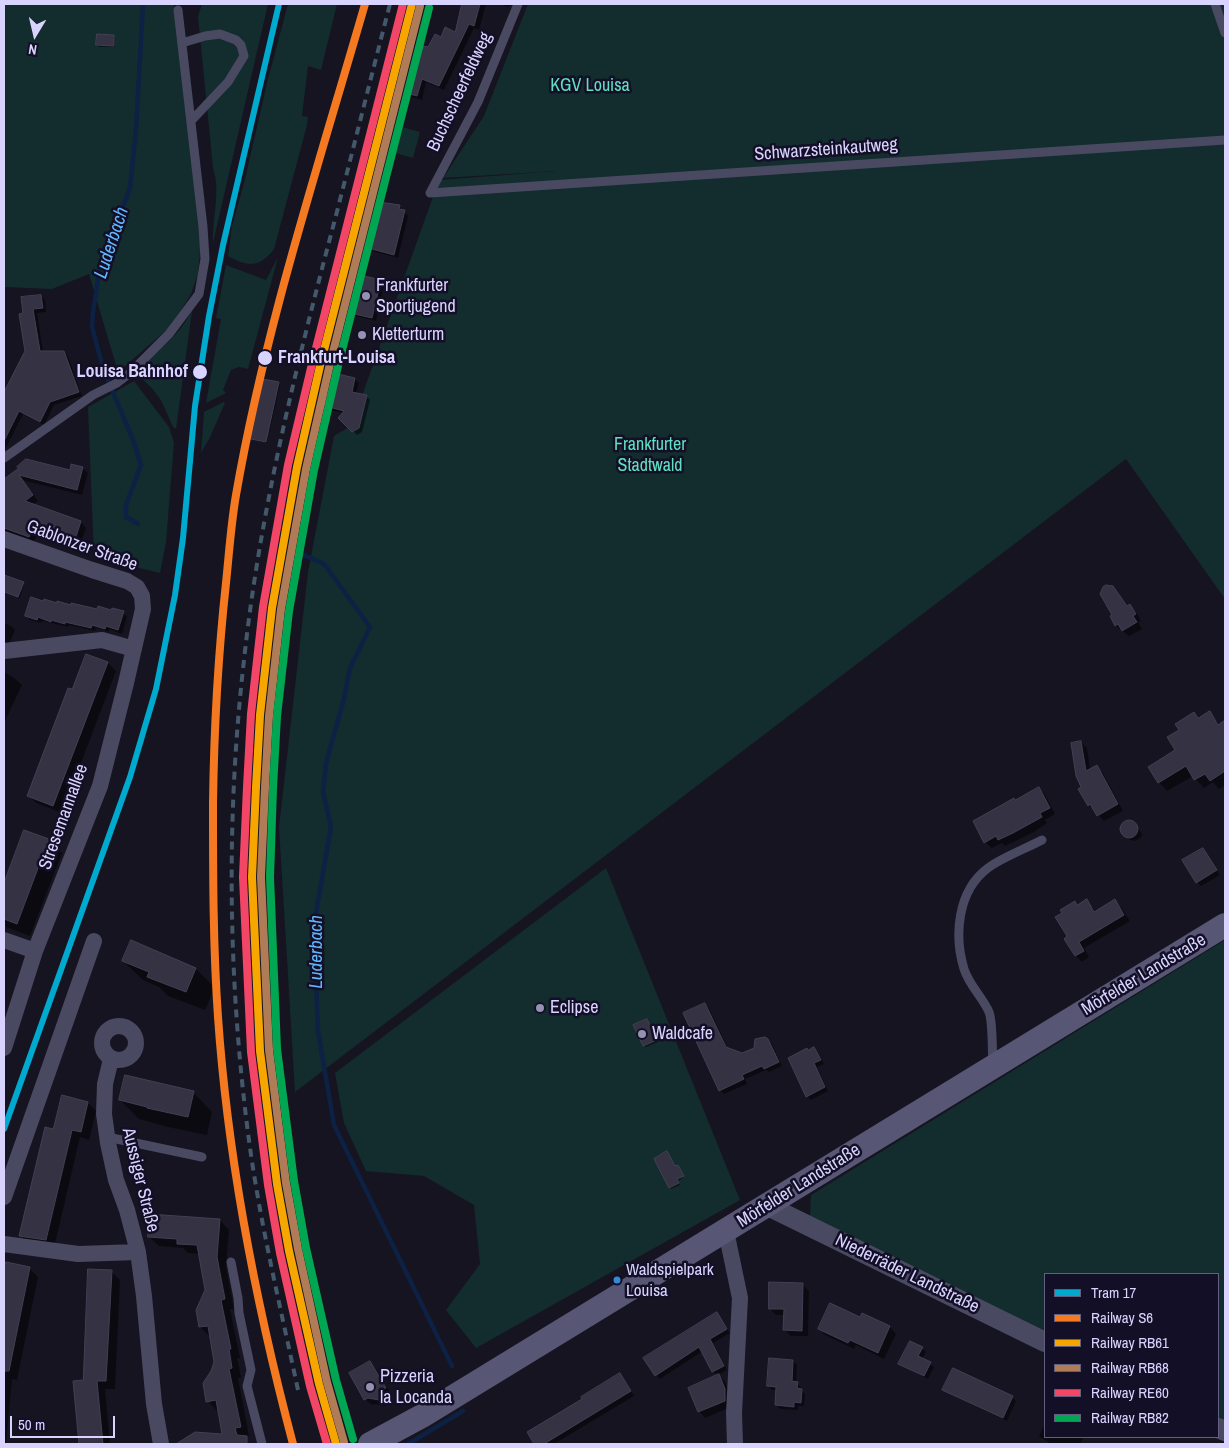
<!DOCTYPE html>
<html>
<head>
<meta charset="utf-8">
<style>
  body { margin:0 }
  #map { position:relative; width:1229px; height:1448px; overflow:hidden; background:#161421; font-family:"Archivo Narrow",sans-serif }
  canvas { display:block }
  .frame { position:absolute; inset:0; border:5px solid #d9d4ff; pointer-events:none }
  .legend { position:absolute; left:1044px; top:1273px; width:175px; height:165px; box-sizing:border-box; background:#130f26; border:1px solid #625e7d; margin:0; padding:6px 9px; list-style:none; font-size:15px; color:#d9d4ff }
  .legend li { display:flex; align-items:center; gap:10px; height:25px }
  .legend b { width:25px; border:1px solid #625e7d }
  .north { position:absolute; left:10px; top:10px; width:50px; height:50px; -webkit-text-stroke:4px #130f26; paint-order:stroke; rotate:189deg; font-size:14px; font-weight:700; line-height:20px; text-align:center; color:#d9d4ff }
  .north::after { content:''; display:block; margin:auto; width:18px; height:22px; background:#d9d4ff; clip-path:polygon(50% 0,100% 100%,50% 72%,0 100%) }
  .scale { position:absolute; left:10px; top:1416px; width:105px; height:22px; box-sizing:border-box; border:2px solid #d9d4ff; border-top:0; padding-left:6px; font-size:15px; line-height:18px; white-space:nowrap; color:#d9d4ff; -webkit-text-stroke:4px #130f26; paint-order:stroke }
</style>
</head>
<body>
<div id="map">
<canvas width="1229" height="1448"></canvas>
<div class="frame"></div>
<ul class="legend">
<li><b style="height:6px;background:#00a9ce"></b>Tram 17</li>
<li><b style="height:6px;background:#f57921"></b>Railway S6</li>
<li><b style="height:6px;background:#f7a600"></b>Railway RB61</li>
<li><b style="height:6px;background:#b07c57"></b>Railway RB68</li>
<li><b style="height:6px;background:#f34667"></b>Railway RE60</li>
<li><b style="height:6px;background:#00a651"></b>Railway RB82</li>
</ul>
<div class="north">N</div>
<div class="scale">50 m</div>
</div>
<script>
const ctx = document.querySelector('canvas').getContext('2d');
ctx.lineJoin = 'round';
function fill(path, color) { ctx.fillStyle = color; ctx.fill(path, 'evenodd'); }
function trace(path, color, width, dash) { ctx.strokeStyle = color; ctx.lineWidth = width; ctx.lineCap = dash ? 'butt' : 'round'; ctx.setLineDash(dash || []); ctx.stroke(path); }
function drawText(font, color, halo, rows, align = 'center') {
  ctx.font = font + ' "Archivo Narrow",sans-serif'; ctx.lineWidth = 5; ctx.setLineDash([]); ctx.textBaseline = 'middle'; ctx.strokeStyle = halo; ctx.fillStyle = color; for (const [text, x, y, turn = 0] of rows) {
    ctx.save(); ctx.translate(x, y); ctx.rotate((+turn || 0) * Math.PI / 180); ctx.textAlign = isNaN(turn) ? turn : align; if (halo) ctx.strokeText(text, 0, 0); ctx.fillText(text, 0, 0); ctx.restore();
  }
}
fill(new Path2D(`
  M4,4H174L201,240L198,274L191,294L183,307L169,328L118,372L89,274L52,289L4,287Z
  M202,4H268L213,243C212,217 221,193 213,168L198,16Z
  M288,4H337L321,70L308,66L302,116L308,117L307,125L274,249C260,268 247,267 228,256L232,226L244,183L268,79Z
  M528,4H1225V599L1126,459L295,1092L279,827L308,572L334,436L356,423L364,390L439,180L557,171L443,178L484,116Z
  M402,127L420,132L413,158L395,153Z
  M278,257L248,369L239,367L231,370L223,390L226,393L206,403L221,319L216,318L226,265L266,280Z
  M192,311L191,318L176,429L173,427C167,414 163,401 154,391C149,384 142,381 139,372C146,358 159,351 170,340C179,332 186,321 192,311Z
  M134,381L169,427L174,443L166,542L160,573L94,557L88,407Z
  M224,402L225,403L210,437L201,453L204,412Z
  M606,868L740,1200L476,1348L446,1310L480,1264L474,1205L424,1176L366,1171L344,1123L335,1073Z
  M1225,940V1423L1218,1419V1274H1045V1334L810,1217L811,1195Z`), '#132c2d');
fill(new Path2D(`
  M464,4H486L479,30L474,28L444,90L426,82L422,100L412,97L407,93L429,48L441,38L456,33Z
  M499,4H510L509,7Z
  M113,36L115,38V47H99L97,45Z
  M399,206L408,216L398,258L373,251L369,247Z
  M380,281L384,285L376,321L356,316L352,312Z
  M41,296L45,300L46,312L37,313L43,352H64L68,356L82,396L54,405L44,425L23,414L5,450L4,449V391L5,392L26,351L24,314Z
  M355,379L359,383L356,394L366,396L370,400L362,432L357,435L340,418L344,413L330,410L326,406Z
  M278,383L280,385L267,443L254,440L252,439Z
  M82,468L88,473L82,495L22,480L38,501L32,505L81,522L86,528L79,547L38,532L34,542L4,531V494L8,491L21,469L71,472Z
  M4,576L24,585L20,598L4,593Z
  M1113,587L1128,607L1130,606L1136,612L1141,621L1138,622L1142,629L1129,636L1116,626L1112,617L1114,616Z
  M58,604L98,611L123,613L127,617L122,634L109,629V632L96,628L95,631L69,625V627L42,621L41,623L30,620L26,616Z
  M4,623L11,626L15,630L9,644H4Z
  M87,655L108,663L116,671L62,813L36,803L28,795Z
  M4,672L13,677L22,685L4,723Z
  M1209,713L1220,725L1225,722V785L1219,789L1213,782L1204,788L1193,776L1167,791L1159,782L1177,750L1181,730L1194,714L1199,719Z
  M1081,742L1087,748L1090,770L1097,767L1103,773L1123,811L1104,821L1089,805Z
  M1039,788L1045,795L1055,814L1045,820L1047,823L1034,832L1005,846L1002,843L992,848L985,842L1015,801Z
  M1125,823H1134L1138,828L1142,834L1141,837L1136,841L1130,840L1125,836L1122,830Z
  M25,831L48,840L62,853L30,936L6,927L4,924V887Z
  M1203,850L1220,875L1201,886L1197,882Z
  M1086,900L1096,912L1115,901L1121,907L1130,921L1084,948L1089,957L1082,962L1076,956L1066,939L1069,937L1077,906Z
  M132,941L196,969L215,988L205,1010L168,996L159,987L143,980L123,961Z
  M705,1004L709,1008L728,1049L742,1055L755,1049L767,1040L772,1044L782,1066L769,1072L766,1070L745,1079L747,1084L724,1094L720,1090Z
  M647,1020L658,1042L646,1047L644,1045Z
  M814,1048L824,1064L817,1067L828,1091L811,1100L807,1096L808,1051Z
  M193,1092L212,1112L207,1135L168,1127L139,1119L120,1100Z
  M88,1103L96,1111L89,1140L80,1137L54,1248L29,1244L21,1236L54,1131Z
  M677,1167L683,1178L678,1181L680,1185L671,1189L670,1187L676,1168Z
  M220,1220L229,1230L226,1267L234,1309H230L240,1358H237L241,1378H238L249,1436L244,1437L246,1444H183L182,1442L224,1435L219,1410L217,1411L208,1401L212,1372L216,1362L211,1336H209L200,1327L206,1290L200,1254L188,1253L183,1248L159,1246L149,1237Z
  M7,1264L29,1268L38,1277L17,1380L12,1379L6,1444H4V1280Z
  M111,1271L120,1280L115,1389H105L110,1444H81L74,1382L84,1381Z
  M803,1285L809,1291L808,1336H791L785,1330V1315H776L770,1309Z
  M717,1314L730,1333L713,1343L727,1370L718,1375L725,1382L731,1396V1407L705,1418L699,1411L718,1376L713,1371L703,1351L660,1379L656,1375Z
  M863,1315L890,1327L896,1334L884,1359L856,1345L854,1349L825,1335L819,1329L861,1319Z
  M922,1348L926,1352L922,1359L934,1367L928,1379L904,1367L900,1363Z
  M793,1361L797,1365L796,1383L801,1387V1390L805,1394L804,1406H798V1410L780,1409L776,1405L777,1390H772L768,1386Z
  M370,1362L376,1369L391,1394L387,1397L385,1406L374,1404L372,1405L365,1399Z
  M620,1374L634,1396L554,1444H536L528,1432L584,1399Z
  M944,1389L1012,1397L1016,1401L1007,1421L948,1393Z
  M1045,1424V1437H1082L1083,1438L1080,1444H1051L1039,1436Z`), '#0007');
trace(new Path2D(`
  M138,524L126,517V505L141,465L133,440L103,368L92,327L93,312L99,273L130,188L136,130L143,4
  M297,552L324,564L370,627L350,668L344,699L326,763L323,792L331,827L314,924L318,1031L334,1125L452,1366
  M408,1444L463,1411`), '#0d2144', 4.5);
const building = new Path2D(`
  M462,4H480L474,26L469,24L439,86L422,79L417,96L406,93L418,45L428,47L435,34L441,37L445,27L455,32Z
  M97,34L114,35V46L96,45Z
  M379,202L400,205L399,209L405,210L394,255L368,248Z
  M360,275L381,280L372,318L350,313Z
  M41,295L43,308L33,309L40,351H64L79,392L50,402L40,422L19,411L4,441V392L25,351L19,314L23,313L21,297Z
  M334,373L355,378L352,392L367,395L359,428L352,432L338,418L344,411L325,406Z
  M263,379L279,382L266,442L251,439Z
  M26,459L70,470L71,464L83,467L77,490L19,475L33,495L25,501L81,521L74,543L33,528L29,537L4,528V479L19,468L17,467Z
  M4,575L24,582L18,597L4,592Z
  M1106,585L1113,586L1127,606L1130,604L1136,614L1133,616L1137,622L1122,631L1118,624L1115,626L1110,616L1112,615L1100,594L1103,587Z
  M31,597L43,601L44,599L57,603V601L71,605V603L97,609L98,606L111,610L112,608L124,611L118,630L106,626L105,629L92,625L91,628L65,622V624L51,620V622L38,617L37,620L25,616Z
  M86,654L108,662L53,806L27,796L68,688L72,689Z
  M1210,711L1218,725L1225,720V771L1210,781L1205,774L1194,780L1186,766L1158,783L1148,767L1175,750L1167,737L1179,730L1175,724L1194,712L1198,718Z
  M1081,741L1086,771L1097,765L1118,804L1097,816L1090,804L1088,806L1078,789L1081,787L1076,776L1071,743Z
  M1039,787L1050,808L1040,813L1042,817L1013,833L998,840L996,836L984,843L973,821L1014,798L1015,800Z
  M1120 829a9 9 0 1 1 18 0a9 9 0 1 1-18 0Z
  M24,830L49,839L17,924L4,919V883Z
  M1203,848L1217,870L1196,883L1182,860Z
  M1087,899L1094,912L1115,899L1124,915L1079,942L1084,951L1075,956L1064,939L1067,936L1055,917L1062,913L1060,910L1075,901L1077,905Z
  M131,940L196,968L186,992L147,977L149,972L122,961Z
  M705,1003L726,1047L742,1053L754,1048L755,1039L765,1037L768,1039L779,1062L764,1069L762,1066L742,1075L744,1079L719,1091L683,1013Z
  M647,1019L657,1040L643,1046L633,1025Z
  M814,1047L821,1060L814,1063L825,1087L806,1097L788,1058L807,1048L808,1050Z
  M125,1075L194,1091L188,1117L147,1108V1107L119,1100Z
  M62,1095L88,1102L81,1132L72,1130L46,1240L19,1236L45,1127L53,1129Z
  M667,1151L675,1166L678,1165L684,1176L677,1179L679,1183L669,1188L654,1159Z
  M149,1214L220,1219L217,1257L225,1299L221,1300L231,1349H229L232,1368L229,1369L241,1427L235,1428L237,1435L247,1436V1444H176L195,1432L222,1434L216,1400L206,1402L203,1383L211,1371L214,1362L208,1326L199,1327L196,1310L205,1290L197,1245L177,1244V1239L148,1237Z
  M6,1262L30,1267L9,1371H4V1274Z
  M88,1269L112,1270L106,1381H97L103,1444H79L73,1381L83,1380Z
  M769,1282L803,1283L802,1331L783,1330L784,1309H769Z
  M830,1303L860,1317L862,1313L890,1326L878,1353L850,1340L848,1343L818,1329Z
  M717,1312L727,1329L710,1339L724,1366L712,1372L699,1347L655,1376L643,1358Z
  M910,1341L923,1347L918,1356L931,1362L924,1376L898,1364Z
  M769,1358L793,1360L792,1381L798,1382L797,1388L802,1389L801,1403L794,1402V1407L775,1405L776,1387L767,1386Z
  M370,1361L386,1388L381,1390L379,1400L368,1398L364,1400L349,1373Z
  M953,1368L1013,1396L1003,1418L942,1390Z
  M620,1373L631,1391L544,1444H534L527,1432L582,1399L581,1397Z
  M719,1374L725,1389V1401L698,1412L688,1388Z`);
fill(building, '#343243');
trace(building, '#433f54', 1);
trace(new Path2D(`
  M1215,4L1225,33
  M182,43L205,36L220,34L236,40L241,45L244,56L228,82L191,121
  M430,193L1225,140
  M430,193L478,102L518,4
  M4,458L93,395L117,383L130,373L169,334L199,294L205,259L203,227L178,10
  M993,1066C992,1053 993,1021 989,1012C983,998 969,985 964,969C954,936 957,891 988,868C1001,858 1027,848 1042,840
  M107,1137L202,1157
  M231,1262L238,1298L239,1313L251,1370L247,1386L262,1444`), '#4a4962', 9);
trace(new Path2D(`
  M4,539L92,570L127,581L137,587L142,596L143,609L126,683L100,786L35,951L4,1048
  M4,651L102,640L134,649
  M4,940L35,951
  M102 1043a17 17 0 1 1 34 0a17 17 0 1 1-34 0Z
  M111,1059L105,1084L104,1114L108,1143L116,1180L127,1210L138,1252L144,1296L154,1404L161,1444
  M4,1197L94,941
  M726,1231L740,1298L734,1413L735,1444
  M4,1244L78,1254L138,1252`), '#4a4962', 16);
trace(new Path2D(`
  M768,1206L1045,1342
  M1218,1428L1225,1431`), '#4a4962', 20);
trace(new Path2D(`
  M370,1444L422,1416L1225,925`), '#575674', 24);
trace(new Path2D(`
  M298,1390C280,1305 259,1219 248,1133C228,977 226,816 244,660C260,511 296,367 334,223C353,150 371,77 390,4`), '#43596b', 4, [8, 6]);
trace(new Path2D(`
  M293,1444C256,1304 228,1162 218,1017C213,946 213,874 213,803C214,730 218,656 226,583C229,554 231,524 236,495C265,328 318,167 365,4`), '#f57921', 8);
trace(new Path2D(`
  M336,1444L319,1384L289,1251L277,1184L260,1051L252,877L256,787L260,715L272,608L297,467L320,366L412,4`), '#f7a600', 8);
trace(new Path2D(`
  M344,1442L327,1382L298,1249L286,1183L269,1050L261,877L265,787L269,716L281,609L306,469L329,368L420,6`), '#b07c57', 8);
trace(new Path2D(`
  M327,1444L310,1386L280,1253L268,1185L251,1052L243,877L247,787L251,714L263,607L288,465L312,364L403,4`), '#f34667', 8);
trace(new Path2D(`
  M353,1439L336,1380L306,1248L294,1181L277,1049L270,877L273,788L277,716L289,611L314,470L337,370L429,8`), '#00a651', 8);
trace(new Path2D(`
  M4,1129L130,777L156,689L175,595L183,538L195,406L209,316L223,245L279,4`), '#00a9ce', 6);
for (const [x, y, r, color] of [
  [366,296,5,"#9591b1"],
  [362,335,5,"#9591b1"],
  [265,358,8,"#d9d4ff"],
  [200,372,8,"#d9d4ff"],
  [540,1008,5,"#9591b1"],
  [642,1034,5,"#9591b1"],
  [617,1280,4.5,"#338bd7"],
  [370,1387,5,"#9591b1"]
]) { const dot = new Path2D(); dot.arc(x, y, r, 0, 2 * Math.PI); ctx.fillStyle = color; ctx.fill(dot); trace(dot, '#130f26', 2); }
drawText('17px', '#d9d4ff', '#130f26', [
  ["Waldspielpark",626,1270],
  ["Louisa",626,1291]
], 'left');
drawText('18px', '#5fe0c0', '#130f26', [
  ["KGV Louisa",590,86],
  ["Frankfurter",650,445],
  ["Stadtwald",650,466]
]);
drawText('18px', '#d9d4ff', '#130f26', [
  ["Buchscheerfeldweg",460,92,-65],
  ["Schwarzsteinkautweg",826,150,-4],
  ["Gablonzer Straße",82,546,20],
  ["Stresemannallee",64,817,-70],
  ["Mörfelder Landstraße",1144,975,-31],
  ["Aussiger Straße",140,1180,76],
  ["Mörfelder Landstraße",799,1186,-32],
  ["Niederräder Landstraße",907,1274,26]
]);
drawText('18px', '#d9d4ff', '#130f26', [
  ["Frankfurter",376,286],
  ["Sportjugend",376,307],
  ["Kletterturm",372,335],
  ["Eclipse",550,1008],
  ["Waldcafe",652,1034],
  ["Pizzeria",380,1377],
  ["la Locanda",380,1398]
], 'left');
drawText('bold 18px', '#d9d4ff', '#130f26', [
  ["Frankfurt-Louisa",278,358],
  ["Louisa Bahnhof",188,372,"right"]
], 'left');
drawText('italic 19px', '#62b6ff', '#130f26', [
  ["Luderbach",112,243,-72],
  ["Luderbach",317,952,-90]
]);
</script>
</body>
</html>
